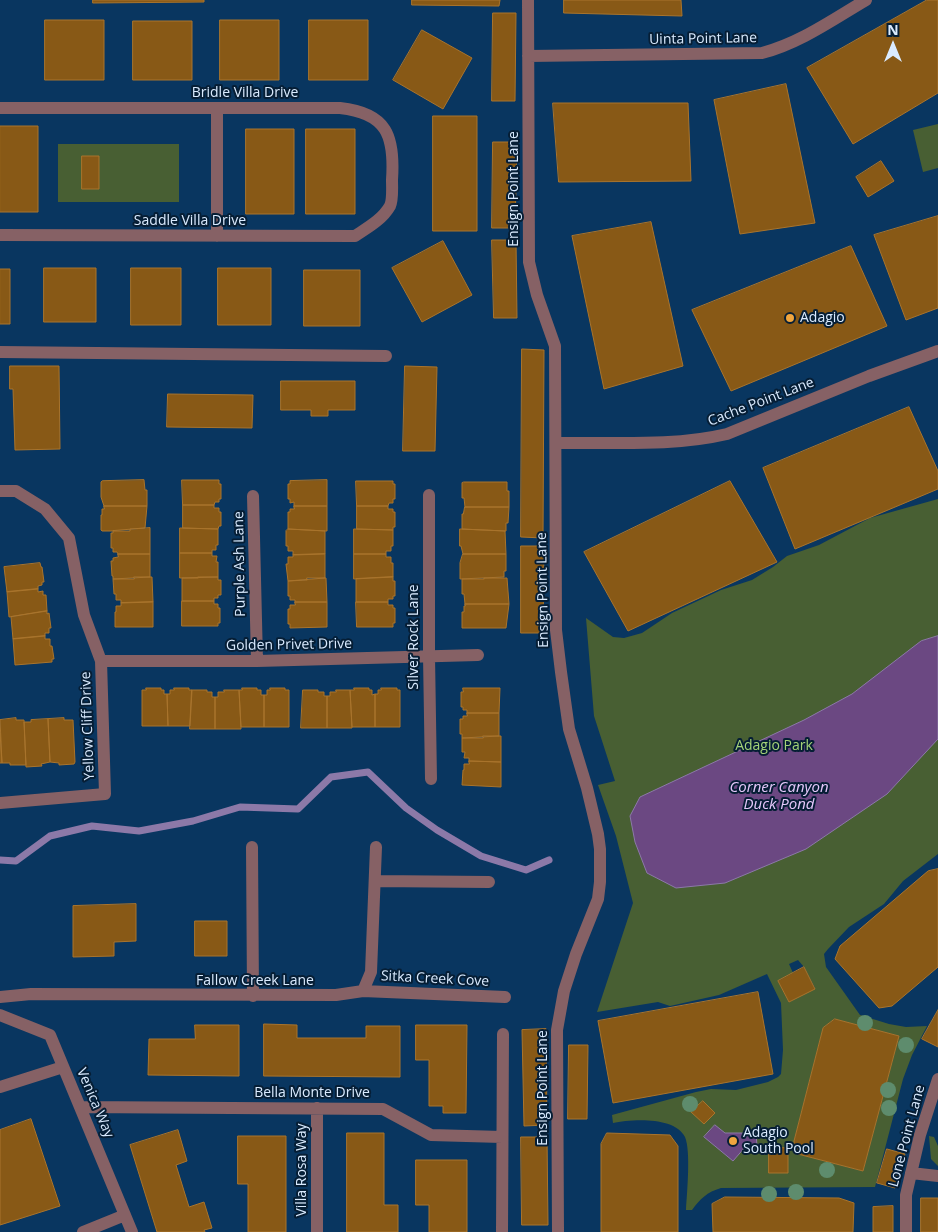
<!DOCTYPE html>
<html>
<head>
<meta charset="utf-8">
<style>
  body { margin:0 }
  #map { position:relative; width:938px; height:1232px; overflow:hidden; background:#093660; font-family:"Open Sans",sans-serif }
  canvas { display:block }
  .north { position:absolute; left:868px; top:20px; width:50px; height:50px; -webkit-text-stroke:4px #061e35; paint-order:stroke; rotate:0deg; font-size:14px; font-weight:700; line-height:20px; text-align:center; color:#daebff }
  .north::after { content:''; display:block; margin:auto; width:18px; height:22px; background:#daebff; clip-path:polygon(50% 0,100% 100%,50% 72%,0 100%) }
</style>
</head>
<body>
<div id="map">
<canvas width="938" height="1232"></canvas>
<div class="north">N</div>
</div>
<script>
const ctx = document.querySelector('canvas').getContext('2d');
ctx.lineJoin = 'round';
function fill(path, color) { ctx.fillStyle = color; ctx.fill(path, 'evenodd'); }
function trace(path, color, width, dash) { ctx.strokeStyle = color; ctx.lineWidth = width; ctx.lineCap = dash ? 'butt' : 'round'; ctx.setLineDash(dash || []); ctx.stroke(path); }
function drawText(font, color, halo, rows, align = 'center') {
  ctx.font = font + ' "Open Sans",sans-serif'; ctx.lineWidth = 4; ctx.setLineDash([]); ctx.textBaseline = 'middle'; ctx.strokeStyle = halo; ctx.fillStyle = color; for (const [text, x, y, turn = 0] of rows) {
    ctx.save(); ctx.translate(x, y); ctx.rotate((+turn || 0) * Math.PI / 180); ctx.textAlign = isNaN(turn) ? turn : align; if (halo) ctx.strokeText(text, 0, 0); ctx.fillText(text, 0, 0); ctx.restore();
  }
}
fill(new Path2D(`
  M938,124V168L923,172L913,130Z
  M58,144H179V202H58Z
  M938,499V854L903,881L884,904L849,927L828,949L824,954L826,967L860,1015L889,1024L906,1027L927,1026L912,1055L903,1079L875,1187L721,1188C707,1192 700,1199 692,1210H686C687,1193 691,1151 685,1137C675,1116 631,1119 613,1123L612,1115L696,1092L711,1089L736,1090L768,1082L778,1077L781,1074L783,1050L781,1003L767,974L719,995L670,1006L658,1002L597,1012L633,903L616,836L598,785L615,781L594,716L586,618L613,637L624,638L642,633L672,613L721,590L752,580L773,567L787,556L819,545L870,518ZM798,960L804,967L815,988L789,1002L778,981L793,973L789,964ZM835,1019L899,1036L863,1171L794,1153V1141L823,1028Z
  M929,1136L934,1137L938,1146V1166L931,1159Z`), '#485f33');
const water = new Path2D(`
  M938,636V739L887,794L806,849L725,883L676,888L647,873L635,842L630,816L640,797L804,720L852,694L921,641Z
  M715,1125L725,1133H756L757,1146H746L733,1161L704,1137Z`);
fill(water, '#6b4882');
trace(water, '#8c79a8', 1);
trace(new Path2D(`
  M0,860L16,861L50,836L92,826L139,831L193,821L240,807L298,809L331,777L368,772L406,808L437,830L481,856L526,870L549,860`), '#8c79a8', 7);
const building = new Path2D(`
  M93,0H204V2L93,3Z
  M412,0H500L499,6L412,5Z
  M564,0H681L682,16L564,13Z
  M927,0H938V93L853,144L807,68Z
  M493,13H516L515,101H492Z
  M45,20H104V80H45Z
  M220,20H279V80H220Z
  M309,20H368V80H309Z
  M133,21H192V80H133Z
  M422,30L472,58L443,109L393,80Z
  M786,84L815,223L740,234L714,100Z
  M553,103H688L691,181L559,182Z
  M433,116H477V231H433Z
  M0,126H38V212H0Z
  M246,129H294V214H246Z
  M306,129H355V214H306Z
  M493,142H517L515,228H492Z
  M82,156H99V189H82Z
  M881,161L894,181L868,197L856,177Z
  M938,216V308L906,320L874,235Z
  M651,222L683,366L604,389L572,236Z
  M492,240H516L517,318H494Z
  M443,241L472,295L422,322L392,268Z
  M851,246L887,326L731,391L692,310Z
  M44,268H96V322H44Z
  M131,268H181V325H131Z
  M218,268H271V325H218Z
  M0,269H10V324H0Z
  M304,270H360V326H304Z
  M522,349L544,350L543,538L521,537Z
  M10,366H59L60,449L15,450L13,389H10Z
  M405,366L437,367L435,451H403Z
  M281,381H355V410H328V416H311V410H281Z
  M168,394L253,395L252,428L167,427Z
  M909,407L938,471V489L795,549L763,468Z
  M144,480L145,490H147V506H104L101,497V482L102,481Z
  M182,480H219V484H221V499H219V502H215L214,505H183Z
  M327,480V506H294V502L290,503V499H288V484H290V481Z
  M356,481H393V484H395V499H393V503H389L388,506H357Z
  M730,481L777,562L628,631L584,552Z
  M464,482H507V491H509V507H465L464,498H462V483Z
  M183,505H214V508H219V512H221V526H219L218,529L183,528Z
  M104,506H147L145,528L130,529V531H102L101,530V515H102V509H104Z
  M294,506H327V531L288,529V512H290V509H294Z
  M357,506H388V509H393V512H395V527H393V530L357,529Z
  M465,507H509L508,523H506V531L462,529V514H463Z
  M150,528V554H118L117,552H113V548H111V533H113V531Z
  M180,528L218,529V545H216V550H212V553H180Z
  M288,529L325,531V554L293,555V551H288V546H286V531Z
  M354,529L393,530V546H391V551H386V554H354Z
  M460,529L505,531L506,554H463L461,546H460Z
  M521,546H544L543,633H521Z
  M180,553H212V556H217L216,562H218V577L180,578Z
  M118,554H150V577L113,579V576H112L111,561H113V558L118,557Z
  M325,554V578L288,581L286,564H288V557H293V555Z
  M354,554H386V557H391V563H393V577L354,579Z
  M463,554H506V571H504V577L460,579V563Z
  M40,563L41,567H42L44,582H42V585L38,586V589L7,592L4,567Z
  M134,577H152L153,602L121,603V600H116V594H114L113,579H134Z
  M198,577H218V580H221V595H218V598H214V601H182V578H198Z
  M393,577V581H395V596H393V599H388V602H356V579Z
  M307,578H326L327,602H295V600H290V596H288V581L307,580Z
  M484,578H507L509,604H465L464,594H462V579H484Z
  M38,589V592L43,591V595H46L47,611L9,617L7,592Z
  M182,601H214V604H218V608H220V623H218V626H182Z
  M153,602V627H115V612H116V606H121V603Z
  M295,602H327V627L290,628V624H288V609H290V605H295Z
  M356,602H388V605H393V608H395V623H393V627H357Z
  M465,604H509L506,628H462V612H464V606H465Z
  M47,611V614L49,613L51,628H49V633H45V636L13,639L11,617Z
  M45,636V639H50V646H52L54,659H52V662L15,665L13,639Z
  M146,688H161V690H164V694H167L168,726H142V690H146Z
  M174,688H189V690H192L190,726H168L167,694H170V690H174Z
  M242,688H257V690H261V695H264V727H241L239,690H242Z
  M270,688H285V690H289V727H264V695H267V690H270Z
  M354,688H369V690H372V695L375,694V727H352L350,690H354Z
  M381,688H397V690H400V727H375V694H378V690H381Z
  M463,688H500L499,713H467V710H463V707H461V692H463Z
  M192,690H207V692H212V697H215V729H190Z
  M224,690H239L241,729H215V697H218V692H224Z
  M303,690H318V692H324V696H327V728H301Z
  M336,690H350L352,728H327V696H330V692H336Z
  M467,713H499V736L462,738V734H460V719H463V716H467Z
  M16,718V720H24L26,765H10V763H2L0,720Z
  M64,718V720H73L75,762L74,764L59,765V763L50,762L48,719Z
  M48,719L50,762L41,764L42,766L26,767L24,722H31V720Z
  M0,733L2,763H0Z
  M483,736H501V762L469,761V758H464L465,752H462V738H483Z
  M469,761L501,762V787L462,785L463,770H464V764H469Z
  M938,869V967L892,1006L879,1008L835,959L840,946L928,871Z
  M136,904V941L114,942V956L73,957V906Z
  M195,921H227V956H195Z
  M804,967L815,989L789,1002L778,981Z
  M758,992L773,1074L613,1103L598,1021Z
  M938,1010V1047L922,1039Z
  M835,1019L899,1036L863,1171L794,1153V1141L823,1028Z
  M264,1024L297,1025V1038H366V1026H400V1077L264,1076Z
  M195,1025H239V1076L148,1075L149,1039H195Z
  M416,1025H467L466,1113H443V1106H429V1060H416Z
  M546,1029L547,1125L524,1126L522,1030Z
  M569,1045H588L587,1119H568Z
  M703,1101L715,1113L704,1124L691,1112Z
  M31,1119L60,1206L0,1225V1130Z
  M178,1130L187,1161L176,1165L189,1207L204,1202L212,1228L204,1230L205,1232H157L130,1145Z
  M347,1133H384V1205H398V1232H347Z
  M607,1133L670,1135L678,1146V1232H601V1144Z
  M238,1136H286V1232H248V1184H238Z
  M521,1137H547L548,1225H522Z
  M769,1147L788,1148V1173H769Z
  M887,1149L905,1154L895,1188L877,1183Z
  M416,1160H467V1232H429V1205H416Z
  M725,1197L839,1198L854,1203L853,1232H713L712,1204Z
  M921,1198H938V1232H921Z
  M893,1206V1232H873V1207Z`);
fill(building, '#885916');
trace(building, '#a9742c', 1);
trace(new Path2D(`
  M528,0L529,262L537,295L555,346L556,630L561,672L569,729L587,788L598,834L600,849V882L598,899L576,954L564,991L557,1030L558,1232
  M528,56L762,53C800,43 832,20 866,0
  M0,108H340C387,113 395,136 392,180C392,187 393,200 390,206C382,220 367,228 355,236L0,235
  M217,108V236
  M0,352L386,356
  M557,443C613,442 672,447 727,434L869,376L938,351
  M0,491H16L45,509L69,538L84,615L101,661L105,794L0,803
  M429,495V656L431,779
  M253,496L257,661
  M101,661H257L478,655
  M252,847L253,996
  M375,881L489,882
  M363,991L505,997
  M0,997L31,994L336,995L363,991L371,972L376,847
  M0,1015L50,1035L132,1232
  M0,1087L63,1067
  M80,1107L383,1109L431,1135L502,1137
  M911,1173L938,1176
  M83,1232L125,1215
  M317,1232V1108
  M502,1232L503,1034
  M906,1232V1195L920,1135L938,1079`), '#866165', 12);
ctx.fillStyle = '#5e8c6d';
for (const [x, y] of [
  [865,1023],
  [906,1045],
  [888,1090],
  [690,1104],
  [889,1108],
  [827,1170],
  [796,1192],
  [769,1194]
]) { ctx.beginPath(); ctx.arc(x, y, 8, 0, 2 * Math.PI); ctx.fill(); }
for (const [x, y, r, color] of [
  [790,318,5,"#f0a63f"],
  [733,1141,5,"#f0a63f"]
]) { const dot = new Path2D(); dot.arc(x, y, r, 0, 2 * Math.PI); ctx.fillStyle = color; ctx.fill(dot); trace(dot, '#061e35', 2); }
drawText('14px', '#daebff', '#061e35', [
  ["Uinta Point Lane",703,39,-1],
  ["Bridle Villa Drive",245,93],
  ["Ensign Point Lane",514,189,-90],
  ["Saddle Villa Drive",190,221],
  ["Cache Point Lane",761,402,-21],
  ["Purple Ash Lane",240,564,-91],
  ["Ensign Point Lane",543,590,-91],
  ["Silver Rock Lane",414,637,-90],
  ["Golden Privet Drive",289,645,-1],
  ["Yellow Cliff Drive",88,726,-92],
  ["Sitka Creek Cove",435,979,3],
  ["Fallow Creek Lane",255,981],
  ["Ensign Point Lane",543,1088,-90],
  ["Bella Monte Drive",312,1093],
  ["Venica Way",95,1103,67],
  ["Lone Point Lane",907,1136,-75],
  ["Villa Rosa Way",302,1170,-90]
]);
drawText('14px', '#daebff', '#061e35', [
  ["Adagio",800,318],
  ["Adagio",743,1133],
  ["South Pool",743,1149]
], 'left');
drawText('14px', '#a4d378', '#061e35', [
  ["Adagio Park",774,746]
]);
drawText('italic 15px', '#e5c7fa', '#061e35', [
  ["Corner Canyon",779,788],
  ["Duck Pond",779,805]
]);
</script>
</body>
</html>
